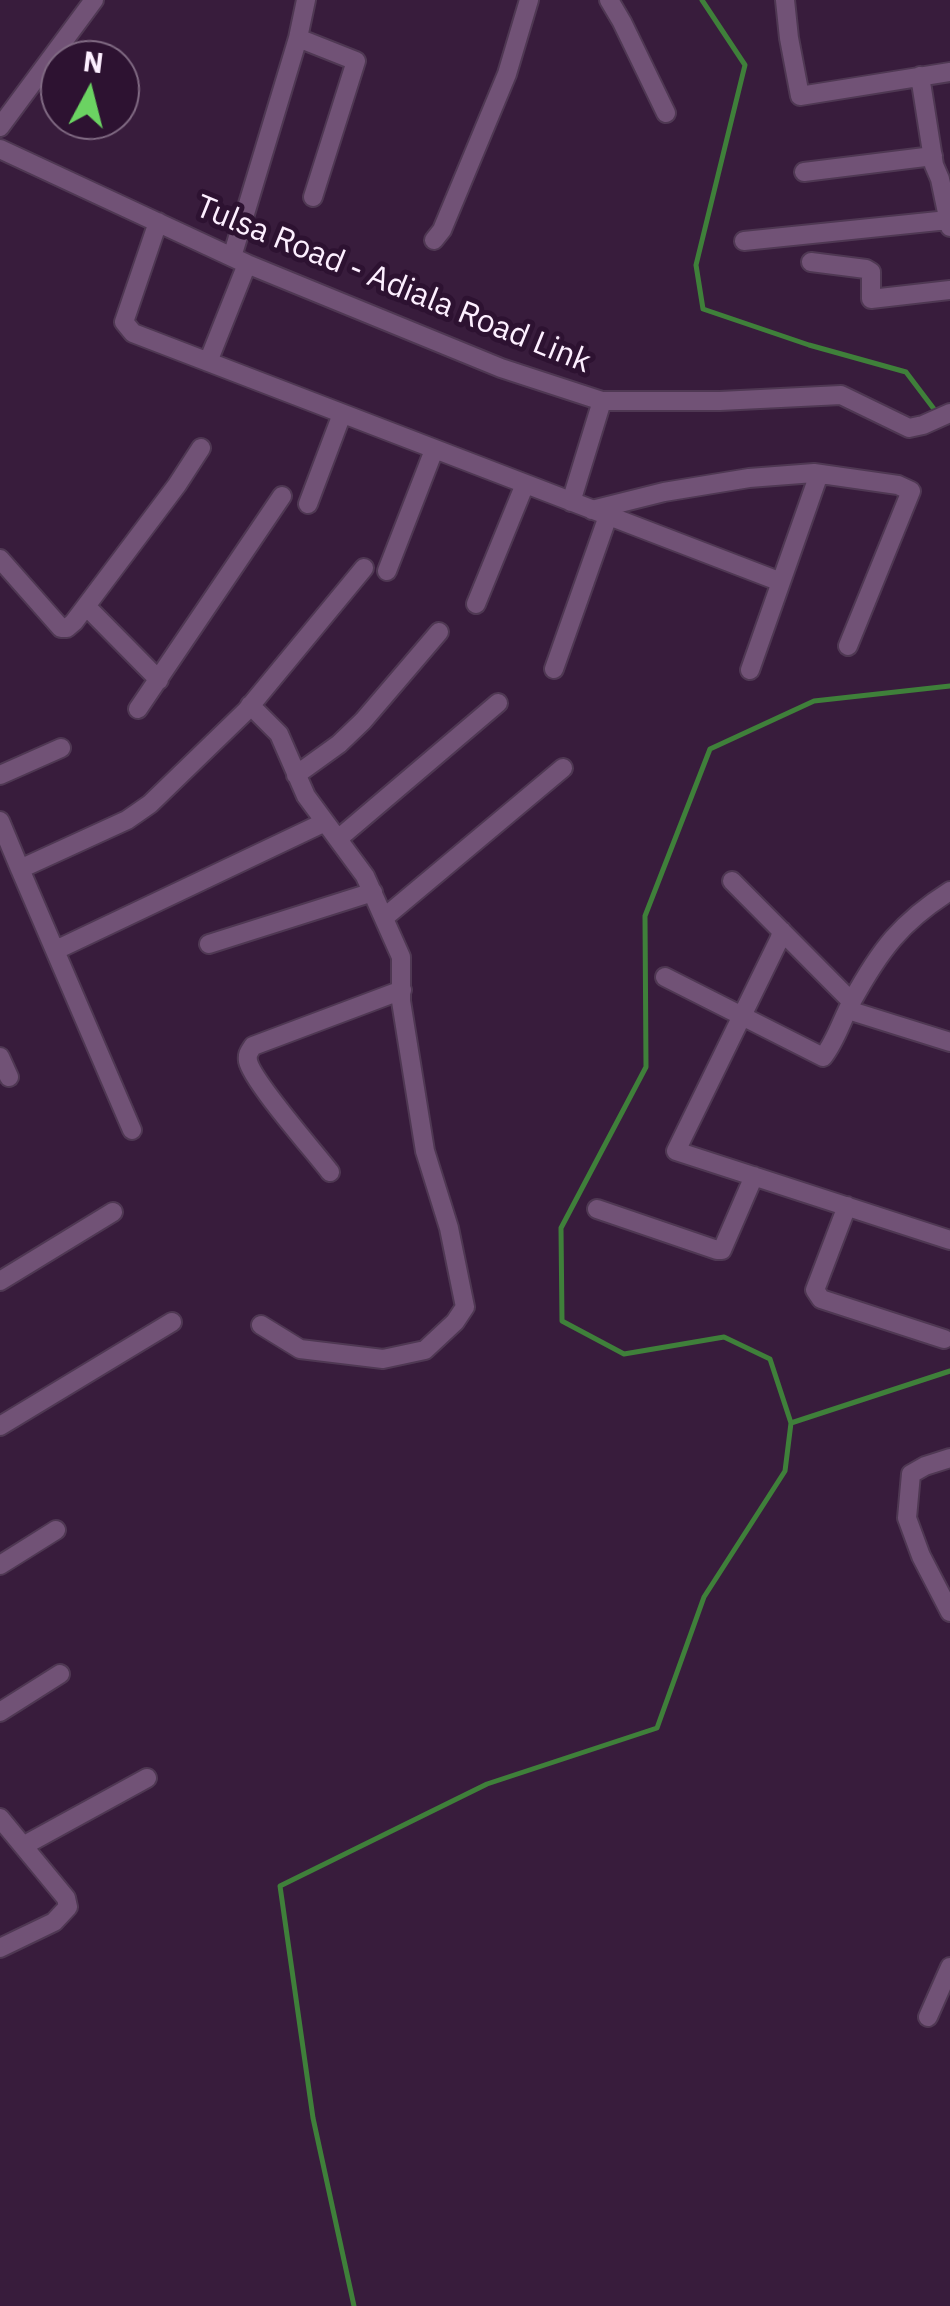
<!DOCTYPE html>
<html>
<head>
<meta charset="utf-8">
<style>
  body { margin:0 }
  #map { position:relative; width:950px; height:2306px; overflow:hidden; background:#381c3c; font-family:"IBM Plex Sans",sans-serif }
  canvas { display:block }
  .north { position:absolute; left:40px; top:40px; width:100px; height:100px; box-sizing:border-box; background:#2d1231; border:2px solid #806a83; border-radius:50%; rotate:7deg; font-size:28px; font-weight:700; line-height:40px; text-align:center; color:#fdefff }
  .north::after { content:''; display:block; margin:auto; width:35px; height:45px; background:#6bd362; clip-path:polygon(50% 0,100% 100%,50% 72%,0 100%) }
</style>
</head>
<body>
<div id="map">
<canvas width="950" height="2306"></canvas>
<div class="north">N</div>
</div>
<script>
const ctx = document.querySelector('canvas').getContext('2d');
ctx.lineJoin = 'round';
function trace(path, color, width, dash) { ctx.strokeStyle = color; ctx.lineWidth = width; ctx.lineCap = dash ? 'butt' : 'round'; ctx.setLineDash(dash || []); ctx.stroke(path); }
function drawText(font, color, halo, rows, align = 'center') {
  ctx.font = font + ' "IBM Plex Sans",sans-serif'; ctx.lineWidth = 10; ctx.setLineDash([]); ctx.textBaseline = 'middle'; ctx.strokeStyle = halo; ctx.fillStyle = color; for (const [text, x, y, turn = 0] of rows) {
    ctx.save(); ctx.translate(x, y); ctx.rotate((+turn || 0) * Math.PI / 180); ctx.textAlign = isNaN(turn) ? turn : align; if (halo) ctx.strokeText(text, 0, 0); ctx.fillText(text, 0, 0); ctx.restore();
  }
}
trace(new Path2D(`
  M702,0L745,65L696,265L703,309L809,345L906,372L937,413
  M791,1423L950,1371
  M354,2306L313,2118L280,1886L487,1784L657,1728L704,1597L785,1471L791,1423L770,1359L724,1337L624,1354L562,1321L561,1228L646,1067L645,916L710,749L814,701L950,686`), '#3f803a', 5);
const street = new Path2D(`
  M609,0L622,22L666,113
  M785,0L789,38L800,96L950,72
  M298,38L356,61L313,197
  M920,76L934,165L940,179L950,227
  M0,127L94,0
  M0,149L247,264L501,368L602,401H720L841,395L909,428L923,425L950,413
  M804,172L933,156
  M158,222L124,322L133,333L781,582
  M434,240L442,230L507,74L529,0
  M744,241L948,220
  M232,257L298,38L306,0
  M811,262L866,269L871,272V299L950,290
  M208,362L247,264
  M571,502L602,401
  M308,504L342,414
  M592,510L664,492L749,478L814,473L898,485L911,491L848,646
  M0,559L61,628H67L74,622L177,485L201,448
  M387,571L434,450
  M476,604L525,484
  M86,606L159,680
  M554,669L608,516
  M750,670L819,474
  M250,705L279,734L306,796L365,876L401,957V1001L425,1151L449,1228L465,1307L455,1322L425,1350L383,1359L300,1349L261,1325
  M138,709L282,496
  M0,775L61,748
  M296,775L339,744L363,721L439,632
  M0,821L20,869L127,820L150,804L246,711L364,568
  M338,839L498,703
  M20,869L132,1130
  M732,881L852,1002
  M385,917L563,768
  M782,931L779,940L676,1151L950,1240
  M209,944L373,892
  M56,950L325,822
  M665,977L823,1057C836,1041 842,1019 852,1001C880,950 901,922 950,891
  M848,1010L950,1042
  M0,1057L9,1077
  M330,1172C314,1151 252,1081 248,1061C247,1054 249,1052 253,1046L402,990
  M847,1206L815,1290L821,1299L944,1339
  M597,1209L717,1250H722L754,1176
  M0,1281L113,1212
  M0,1426L172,1322
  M950,1458L925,1466L911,1474L907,1518L921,1556L950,1612
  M0,1565L56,1530
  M0,1712L60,1674
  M0,1818L66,1898L68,1907L54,1922L0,1948
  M23,1846L147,1778
  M928,2017L950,1967`);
trace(street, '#4f3853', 22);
trace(street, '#715276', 18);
drawText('32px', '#fdefff', '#2d1231', [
  ["Tulsa Road - Adiala Road Link",393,285,22]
]);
</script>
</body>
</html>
